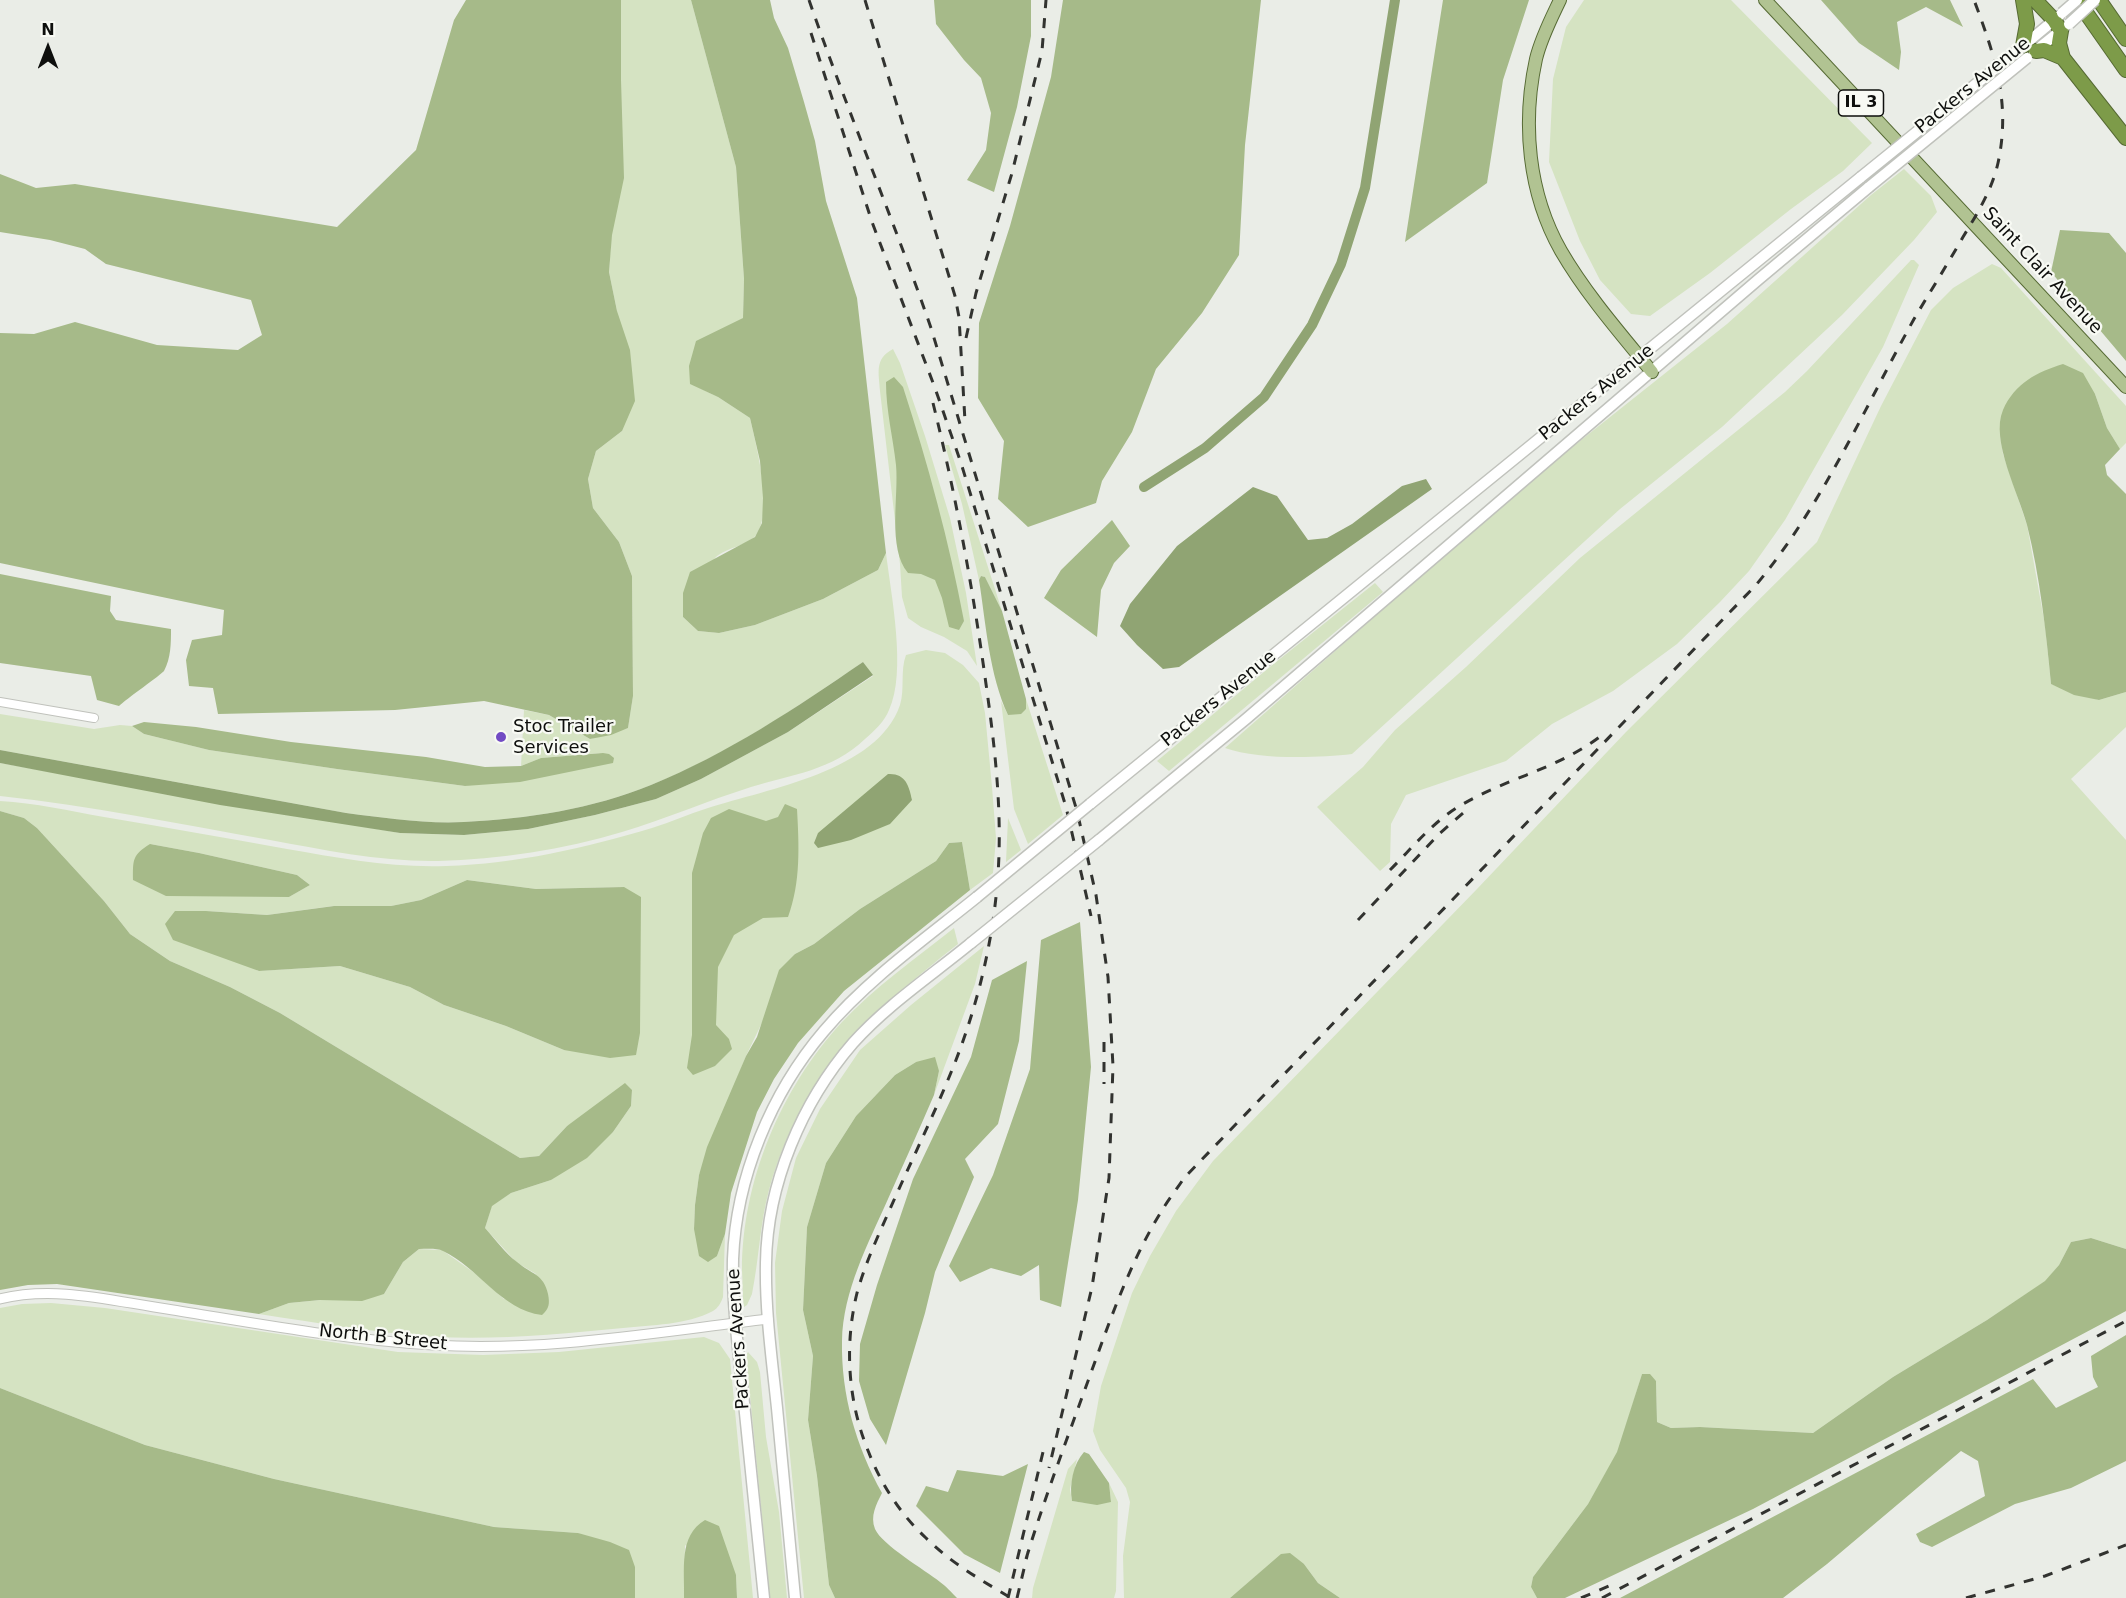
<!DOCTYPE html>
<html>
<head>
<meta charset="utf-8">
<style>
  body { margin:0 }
  #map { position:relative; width:2126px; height:1598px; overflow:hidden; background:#eaede7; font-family:"DejaVu Sans",sans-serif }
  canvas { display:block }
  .north { position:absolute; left:18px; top:18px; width:60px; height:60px; -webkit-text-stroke:4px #f8faf4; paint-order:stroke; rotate:0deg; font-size:16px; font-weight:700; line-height:24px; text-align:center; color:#0e0f0d }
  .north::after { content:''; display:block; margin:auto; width:21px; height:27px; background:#0e0f0d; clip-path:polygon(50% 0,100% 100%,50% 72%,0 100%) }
</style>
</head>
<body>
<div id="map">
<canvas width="2126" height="1598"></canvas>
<div class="north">N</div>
</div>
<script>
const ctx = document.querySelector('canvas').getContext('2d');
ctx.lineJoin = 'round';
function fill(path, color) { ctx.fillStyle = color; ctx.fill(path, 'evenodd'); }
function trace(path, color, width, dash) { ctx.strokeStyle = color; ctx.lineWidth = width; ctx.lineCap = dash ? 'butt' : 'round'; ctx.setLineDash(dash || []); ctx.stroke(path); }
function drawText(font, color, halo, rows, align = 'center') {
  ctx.font = font + ' "DejaVu Sans",sans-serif'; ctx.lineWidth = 4.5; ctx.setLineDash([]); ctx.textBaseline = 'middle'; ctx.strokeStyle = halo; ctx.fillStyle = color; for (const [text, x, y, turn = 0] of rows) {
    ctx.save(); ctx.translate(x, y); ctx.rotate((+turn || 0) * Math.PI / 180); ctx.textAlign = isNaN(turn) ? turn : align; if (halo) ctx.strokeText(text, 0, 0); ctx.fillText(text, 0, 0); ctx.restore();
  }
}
fill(new Path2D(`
  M621,0H691L736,167L744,279L743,318L690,383L718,397L750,418C756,445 774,512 756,535C748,546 727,547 716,557C709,564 690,606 683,617L698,631L719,633L755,625L823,599L878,570L886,553C891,595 907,672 889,710C885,721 874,731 865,739C831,771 793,774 751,787C707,801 665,819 622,832C564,850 499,859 438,861C382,862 325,850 270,840C180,824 91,806 0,796V763L400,833L464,835L528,829L595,815L656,799L701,779L788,732L873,676L863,662C796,708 727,755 651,785C593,809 526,819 464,822C425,824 385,818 346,813L0,750V714L94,729L120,725L132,726L144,734L209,750L337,769L465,786L603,753L541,758L521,766L524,710L549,715L590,739L628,728L633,696L632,576L619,542L593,508L588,479L596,451L622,431L617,311L609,272L621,80Z
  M1584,0H1731L1872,143L1843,171L1791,209L1710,273L1650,316L1631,314L1600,280L1580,241L1549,162L1553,79L1566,27Z
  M1904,169L1931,196L1937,212L1914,240L1842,315L1722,427L1620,509L1352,754C1317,758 1258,760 1225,748L1458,543L1551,464L1727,324L1871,195Z
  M1911,260H1914L1919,265L1883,347L1785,520L1749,571L1720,602L1677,644L1613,691L1552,724L1506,761L1406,795L1391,824L1390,862L1380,871L1317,807L1363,767L1395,730L1466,667L1580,558L1785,392L1807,371Z
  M1992,264L2001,268L2126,406V443L2120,449L2107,428L2095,394L2000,434L2003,454L2027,525L2045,625L2051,684L2099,700L2126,692V727L2071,779L2126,840V1249L2091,1238L2071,1242L2059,1265L2046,1281L1987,1320L1893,1377L1813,1433L1700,1427L1671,1428L1657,1422L1656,1381L1642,1374L1618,1452L1588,1504L1533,1577L1531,1587L1537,1598H1340L1318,1583L1304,1564H1270L1230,1598H1124L1123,1556L1130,1502L1126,1488L1100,1450L1093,1431L1101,1386L1132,1293L1150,1256L1176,1211L1213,1161L1477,889L1626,732L1817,542L1881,406L1931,310L1953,288Z
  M893,349L900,363L925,436L950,518L966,593L977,666L967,651L944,637L921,627L908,618L902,597L900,564L880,391C879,373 874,359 893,349Z
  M945,445H949L1002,611L985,577L981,576L979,580L962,504Z
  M1375,583L1383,592L1169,771L1157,761L1271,666Z
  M926,650L945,653L963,665L979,683L985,713L992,787L996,838L993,873L970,890L962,842L949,843L936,861L860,909L814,944L795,954L746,1056L699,1175L695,1205L694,1229L717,1256L725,1234L723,1297C721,1303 718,1308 713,1311C686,1325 652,1325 623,1328C562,1334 498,1340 436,1337C377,1333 318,1323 259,1314L289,1303L384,1294L403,1262L419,1249L442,1250L476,1274L504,1299L536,1274L516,1262L485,1228L492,1205L511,1193L551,1180L613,1132L631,1106L632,1090L567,1126L539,1156L520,1158L280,1013L230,987L170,961L130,934L104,901L37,828L24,818L0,811V801C35,803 70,811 104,817C165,827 226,838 287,849C339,858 392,868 446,866C516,864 585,848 652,828C671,822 689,814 708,808C767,789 878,771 900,705C905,689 900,671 906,655ZM150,844L199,853L297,875L310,885L289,897ZM467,880L536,889L624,887L564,1050L506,1026L444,1005L410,987L340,966L258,971L175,911H206L267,915L333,906H391L421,900Z
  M1026,699L1063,815L1028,844L1014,809L1001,701L1008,715L1026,709Z
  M1008,818L1021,850L1006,862Z
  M954,928L958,944C867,1016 802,1074 769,1190C760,1223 759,1259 752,1294L747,1305L744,1307C742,1295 743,1283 742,1271C742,1181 781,1088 842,1022C875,987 916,958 954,928Z
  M984,946L975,984L934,1095L939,1071L916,1062L895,1075L856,1116L826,1163L807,1227L803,1310L813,1356L808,1420L817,1476L829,1585L835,1598H804L776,1313L775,1263L782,1211L796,1158L820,1109L860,1050L911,1005Z
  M51,1303L105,1308L398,1352L483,1355L559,1352L704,1337L719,1343L730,1359L753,1598H737L736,1575L685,1545L684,1598H635V1567L578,1533L494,1527L274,1479L145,1445L0,1388V1308L22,1304Z
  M748,1352L757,1362L760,1372L766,1437L779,1512L787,1598H770L746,1355Z
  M1077,1459L1070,1489L1072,1501L1085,1503L1111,1502L1109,1483L1118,1502L1116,1591L1114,1598H1032L1033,1588L1068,1469Z`), '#d5e3c2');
fill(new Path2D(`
  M466,0H621V80L624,178L612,235L609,272L617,311L630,350L635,401L622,431L596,451L588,479L593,508L619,542L632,576L633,696L628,728L611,735L590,739L549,715L484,701L395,710L218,714L213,688L189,686L186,660L192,640L222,635L224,610L0,563V333L34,334L75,322L157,345L238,350L262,335L251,300L106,264L85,249L50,240L0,232V174L36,188L75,184L337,227L416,150L454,20Z
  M691,0H770L774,18L788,48L804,102L815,141L826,201L857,298L886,553L878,570L823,599L755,625L719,633L698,631L683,617V593L690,572L755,537L762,523L763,498L760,461L750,418L718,397L690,384L689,366L696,341L743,318L744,279L736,167Z
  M934,0H1031V36L1017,107L994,192L967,180L986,150L991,113L981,78L964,60L936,24Z
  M1063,0H1261L1245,145L1239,255L1202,313L1156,369L1132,432L1102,481L1096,503L1028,527L998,499L1004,441L978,398L979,323L1010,226L1051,77Z
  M1443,0H1529L1503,80L1487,183L1405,242Z
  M1821,0H1950L1963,27L1926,7L1897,22L1901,52L1899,70L1859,43Z
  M2060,230L2109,233L2126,253V361L2051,272Z
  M2063,364L2083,373L2095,394L2107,428L2120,449L2105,465L2107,475L2126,494V692L2099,700L2074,695L2051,684C2046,631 2040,577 2027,525C2019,494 1990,440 2003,410C2015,383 2037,372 2063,364Z
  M894,377L903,387C928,464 949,541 964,621L959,630L949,627L942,598L935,580L921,574L908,573C887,548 899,496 896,465C893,437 886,411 886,382Z
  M1112,520L1130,546L1114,563L1101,590L1097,637L1044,598L1061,570Z
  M0,574L111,596L110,611L116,620L171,629C171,643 171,658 164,671C162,674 125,700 119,706L97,700L91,676L0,663Z
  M981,576L985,577L1002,611L1026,699V709L1021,714L1008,715C989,674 986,624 979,580Z
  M144,722L196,727L291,742L426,757L485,767L521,766L541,758L603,753L609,754L614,758L613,763L520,782L465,786L337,769L209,750L144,734L132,726Z
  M785,804L797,809C799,845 801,882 788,917L763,918L734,935L718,967L716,1025L729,1039L732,1049L715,1066L693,1075L687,1068L692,1035V873L703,833L711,818L729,809L766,821L778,817Z
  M0,811L24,818L37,828L104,901L130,934L170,961L230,987L280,1013L520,1158L539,1156L567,1126L625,1083L632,1090L631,1106L613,1132L587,1158L551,1180L511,1193L492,1206L485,1228C495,1239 505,1253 517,1262C531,1274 544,1274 548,1294C550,1304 549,1309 542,1315C501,1310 479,1268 443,1251C437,1248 427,1249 419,1249L403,1262L384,1294L362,1301L320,1300L289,1303L259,1314L57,1284L28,1285L0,1290Z
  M962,842L970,890L844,991L798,1043L774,1079L757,1112L731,1193L725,1234L717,1256L708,1262L699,1256L694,1229L695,1205L699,1175L707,1147L746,1056L757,1037L779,970L795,954L814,944L860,909L936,861L949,843Z
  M150,844L199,853L297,875L310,885L289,897L166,896L133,880C133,860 132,855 150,844Z
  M467,880L536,889L624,887L641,897L640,1033L636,1055L610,1058L564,1050L506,1026L444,1005L410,987L340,966L259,971L173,940L165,924L175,911H206L267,915L334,906H391L421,900Z
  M1080,922L1091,1067L1078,1200L1061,1307L1040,1300L1039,1265L1021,1276L991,1268L960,1282L949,1266L993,1175L1030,1069L1041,940Z
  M1027,961L1019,1041L998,1124L965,1159L974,1177L935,1272L925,1313L886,1445L870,1419L859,1381L860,1344L877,1285L913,1179L971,1057L992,980Z
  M935,1057L939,1071L934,1095C919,1130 903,1165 888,1199C868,1244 843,1291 842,1341C841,1395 856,1446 882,1493C876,1505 870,1516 875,1529C882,1545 925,1570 940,1582C946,1586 952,1593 957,1598H835L829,1585L817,1476L808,1420L813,1356L803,1310L807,1227L826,1163L856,1116L895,1075L916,1062Z
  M2091,1238L2126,1249V1311L1753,1509L1565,1598H1537L1531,1587L1533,1577L1588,1504L1617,1452L1642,1374H1650L1656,1381L1657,1422L1671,1428L1700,1427L1813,1433L1893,1377L1987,1320L2045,1281L2059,1265L2071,1242Z
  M2126,1335V1461L2071,1488L2015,1504L1932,1547L1920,1542L1916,1534L1985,1496L1978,1461L1961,1451L1827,1564L1783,1598H1620L2033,1379L2056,1408L2098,1387L2093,1377L2091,1356Z
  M0,1388L145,1445L274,1479L494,1527L578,1533L610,1542L629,1550L635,1567V1598H0Z
  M1084,1452L1089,1454L1109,1483L1111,1502L1097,1505L1072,1501C1069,1485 1073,1464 1084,1452Z
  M1028,1464L1000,1573L964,1554L916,1506L926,1486L948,1492L957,1470L1003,1476Z
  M705,1520L719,1526L736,1575L737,1598H684C685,1570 678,1536 705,1520Z
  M1290,1553L1304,1564L1318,1583L1340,1598H1230L1281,1554Z`), '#a6ba89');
fill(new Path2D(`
  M1426,479L1432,489L1179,667L1163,669L1137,645L1120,626L1130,604L1177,546L1253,487L1277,496L1308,540L1327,538L1352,524L1402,486Z
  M863,662L873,675L788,732L701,779L656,799L595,815L528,829L464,835L400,833L220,805L0,763V750L346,813C385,818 425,824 464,822C526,819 593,809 651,785C727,754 796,708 863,662Z
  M888,774C905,773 909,785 912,800L890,824L851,840L818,848L814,843L818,833Z`), '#90a473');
trace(new Path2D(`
  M1144,487L1205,448L1264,397L1312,325L1341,264L1365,188L1395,0`), '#90a473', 10);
const minor = new Path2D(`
  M0,702L94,718`);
const tertiary = new Path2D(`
  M0,1299C55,1285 112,1301 167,1309C255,1323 344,1340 433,1345C545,1352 657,1332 768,1319`);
const secondary = new Path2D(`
  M2023,46L2059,16
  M2034,52L2064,28
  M1090,804L1861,177
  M1099,840L1246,719L1759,279L1869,187
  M764,1598C758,1536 751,1475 745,1413C740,1362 732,1310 733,1259C736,1178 771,1093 824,1031C868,979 925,939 977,897
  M795,1598C789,1535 783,1471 777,1408C772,1360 765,1311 766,1263C767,1184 802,1102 853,1043C887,1005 932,975 971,943`);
const primary = new Path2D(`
  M1560,0C1551,19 1541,38 1536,59C1522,123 1528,193 1561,251C1586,294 1620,333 1652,372
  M1765,0L2126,387`);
const motorway = new Path2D(`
  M2035,0L2054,20L2061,31L2059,43L2063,58L2126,138
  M2077,0L2126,70
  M2099,0L2126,39
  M2023,46L2027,24L2023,0
  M2036,51L2044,50L2063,58`);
trace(minor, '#c0c2bc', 10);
trace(tertiary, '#c0c2bc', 11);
trace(secondary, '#c0c2bc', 13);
trace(primary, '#566a34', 14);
trace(motorway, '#566a34', 16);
trace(minor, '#fff', 8);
trace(tertiary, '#fff', 9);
trace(secondary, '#fff', 10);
trace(primary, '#b1c392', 12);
trace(motorway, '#7d9b49', 14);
trace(new Path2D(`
  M809,0C847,110 893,218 931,328L1077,811L1096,895L1108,977L1113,1066L1109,1178L1092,1287L1049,1468
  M865,0L955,296L959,317L965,421
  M811,33L872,222L935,388L961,463L1066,807L1091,916
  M966,338L976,293L1012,173L1042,51L1046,0
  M933,403C956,496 973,589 986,684C996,755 1004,825 996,897C990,953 976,1008 956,1060C936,1111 912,1159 890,1209C878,1236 865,1264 857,1293C844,1346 848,1403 869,1453C881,1484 901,1515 926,1538C951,1563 981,1580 1011,1598
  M1390,870C1412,848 1432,823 1458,807C1505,778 1557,770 1602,735
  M1358,920L1439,834L1463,813
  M1104,1042V1084
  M1026,1559C1043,1503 1064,1447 1084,1392C1106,1332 1127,1267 1161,1212C1168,1200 1177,1189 1184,1178L1756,585C1822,506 1864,409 1914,319C1930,292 1947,265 1963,237C1977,214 1992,190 1998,163C2011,103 1995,56 1974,0
  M1008,1598L1043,1452
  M1017,1598L1028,1552
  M1581,1598L1611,1585
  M1602,1598L2126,1321
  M1966,1598L2045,1576L2126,1545`), '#323330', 3, [10, 10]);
const secondaryBridge = new Path2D(`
  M2062,13L2077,0
  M2069,24L2095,0
  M1861,177L2023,46
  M1869,187L2027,58
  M977,897L1090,804
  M971,943L1099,840`);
trace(secondaryBridge, '#c0c2bc', 13, []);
trace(secondaryBridge, '#fff', 10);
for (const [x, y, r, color] of [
  [501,737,6,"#724bc4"]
]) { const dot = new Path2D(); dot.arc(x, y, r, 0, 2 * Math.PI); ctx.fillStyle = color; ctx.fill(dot); trace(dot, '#f8faf4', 2); }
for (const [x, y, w] of [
  [1861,103,45]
]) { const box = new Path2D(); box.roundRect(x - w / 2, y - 13, w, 26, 4.5); ctx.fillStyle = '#f8faf4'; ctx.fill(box); trace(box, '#0e0f0d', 1.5); }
drawText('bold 16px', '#0e0f0d', null, [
  ["IL 3",1861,103]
]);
drawText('18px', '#0e0f0d', '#f8faf4', [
  ["Packers Avenue",1973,86,-39],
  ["Saint Clair Avenue",2042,271,47],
  ["Packers Avenue",1597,393,-39],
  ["Packers Avenue",1219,699,-39],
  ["North B Street",383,1338,6],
  ["Packers Avenue",739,1339,-94]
]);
drawText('18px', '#0e0f0d', '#f8faf4', [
  ["Stoc Trailer",513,727],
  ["Services",513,748]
], 'left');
</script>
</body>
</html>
